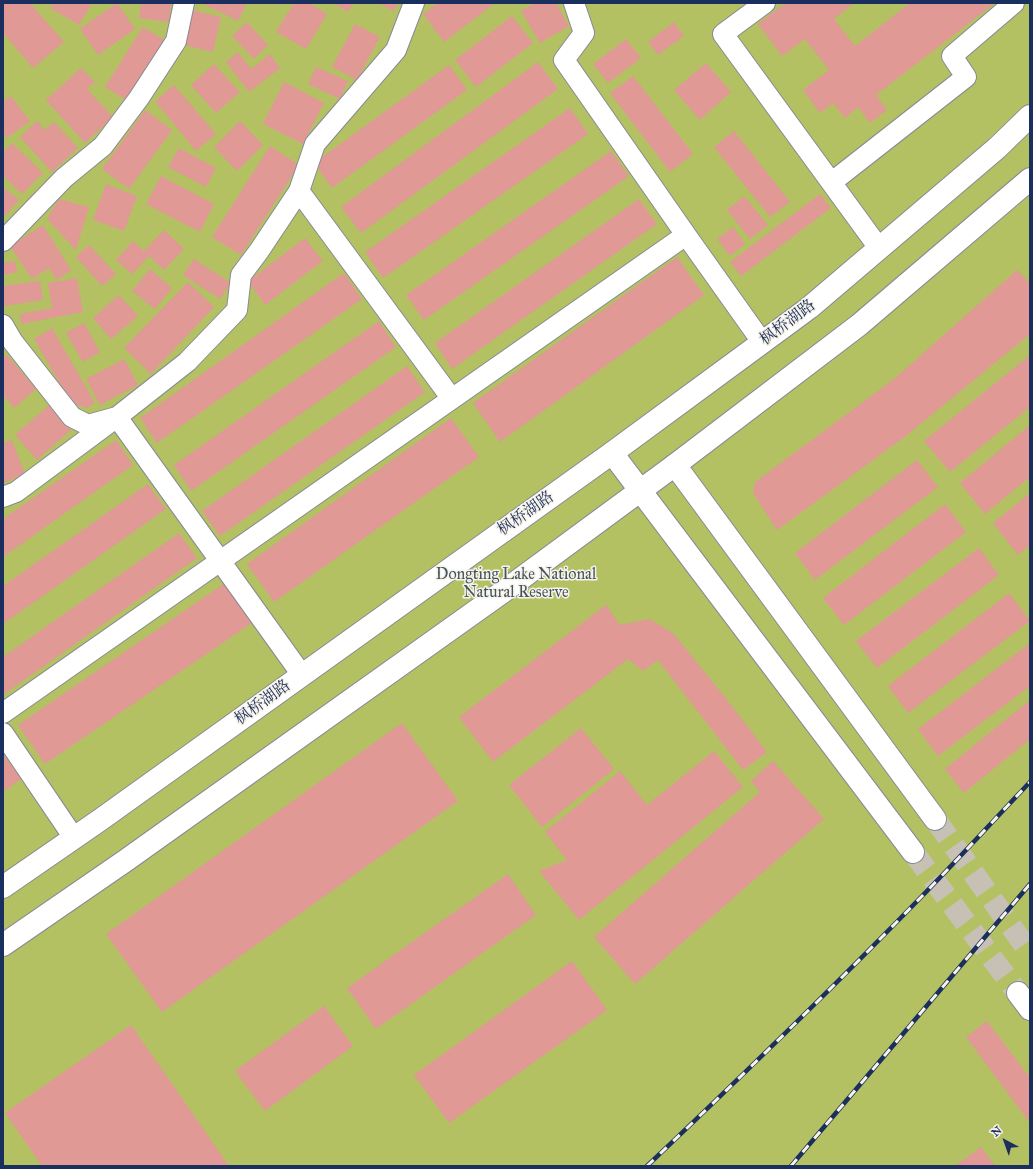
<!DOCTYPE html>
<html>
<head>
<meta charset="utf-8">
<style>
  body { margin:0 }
  #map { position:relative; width:1033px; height:1169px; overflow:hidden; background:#f2e5cb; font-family:"IM FELL Great Primer",serif }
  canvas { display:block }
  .frame { position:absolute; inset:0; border:4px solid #1b2f5e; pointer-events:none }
  .north { position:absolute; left:985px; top:1121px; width:40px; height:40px; -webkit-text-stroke:3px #f7f3e8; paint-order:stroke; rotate:319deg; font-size:11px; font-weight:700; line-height:16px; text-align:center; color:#1b2f5e }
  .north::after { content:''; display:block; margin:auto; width:14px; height:18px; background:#1b2f5e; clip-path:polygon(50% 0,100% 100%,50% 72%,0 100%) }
</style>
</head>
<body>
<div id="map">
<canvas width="1033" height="1169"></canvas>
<div class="frame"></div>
<div class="north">N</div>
</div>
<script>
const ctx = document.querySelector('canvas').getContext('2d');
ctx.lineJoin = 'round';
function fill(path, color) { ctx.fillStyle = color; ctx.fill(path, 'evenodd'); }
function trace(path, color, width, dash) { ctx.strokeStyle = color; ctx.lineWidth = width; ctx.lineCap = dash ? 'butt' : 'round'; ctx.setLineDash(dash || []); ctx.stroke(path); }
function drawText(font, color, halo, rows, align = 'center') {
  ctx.font = font + ' "IM FELL Great Primer","Noto Serif SC",serif'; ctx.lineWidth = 3; ctx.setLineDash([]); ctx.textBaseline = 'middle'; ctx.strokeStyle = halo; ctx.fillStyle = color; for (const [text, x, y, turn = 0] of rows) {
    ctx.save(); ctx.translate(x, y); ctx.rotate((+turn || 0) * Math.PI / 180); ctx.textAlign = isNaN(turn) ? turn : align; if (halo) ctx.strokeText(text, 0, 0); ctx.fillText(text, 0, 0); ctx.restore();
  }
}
fill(new Path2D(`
  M3,3H1030V1166H3Z`), '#b4c163');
fill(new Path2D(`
  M3,3H30L64,42L33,68L3,33Z
  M53,3H92L79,25L50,8Z
  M117,3L135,29L98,55L80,29Z
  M141,3H171L169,22L139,18Z
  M201,3H247L238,21Z
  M294,3H309L327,14L306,49L276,32Z
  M333,3H353L348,12Z
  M378,3H398L394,11Z
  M438,3H495L444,42L423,14Z
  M535,3H556L569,26L540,43L521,11Z
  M785,3H854L834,19L855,46L910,3H995L876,95L887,110L870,123L858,107L845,118L833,103L820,113L803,90L829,70L805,39L782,56L758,24Z
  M193,10L221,17L213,52L184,45Z
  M512,16L533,43L476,87L455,60Z
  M247,22L268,45L254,59L232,36Z
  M674,22L684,36L658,55L648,42Z
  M355,24L380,37L357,80L332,67Z
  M143,27L164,40L126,100L105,87Z
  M626,39L641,58L608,83L593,64Z
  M238,52L251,69L270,54L280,68L249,92L226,62Z
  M538,62L558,89L361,233L341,207Z
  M706,63L731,92L700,120L674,90Z
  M214,64L240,92L216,113L191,85Z
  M449,65L467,90L332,188L314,163Z
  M316,67L348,81L340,99L308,84Z
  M81,68L95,82L87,89L113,117L85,143L46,100Z
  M633,76L693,154L670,172L610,93Z
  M284,82L324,103L303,144L263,124Z
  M174,85L216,134L196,151L155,101Z
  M11,96L30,121L7,138L3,132V102Z
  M570,108L588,134L383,278L365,252Z
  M145,110L172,130L129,189L102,169Z
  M37,121L45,130L54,122L78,148L52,172L20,137Z
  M240,121L263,145L237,171L214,147Z
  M734,131L790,202L770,217L714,147Z
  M12,143L43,173L22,194L3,176V152Z
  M270,146L299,165L241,255L212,237Z
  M179,148L216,168L206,187L168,167Z
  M611,151L629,176L424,320L406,295Z
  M161,176L214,204L200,232L146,204Z
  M106,184L137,196L124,231L93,220Z
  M3,187L19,200L3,218Z
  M820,194L831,208L741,276L730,262Z
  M744,196L768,225L750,239L727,210Z
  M59,199L89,207L76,250L47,219Z
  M639,199L657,224L452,369L435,343Z
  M43,225L71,270L57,280L49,268L32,279L10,246Z
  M733,227L745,244L730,256L717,239Z
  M164,230L184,249L164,270L149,256L132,274L116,260L133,241L144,251Z
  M305,238L323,261L265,305L248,281Z
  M89,245L116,274L102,286L76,257Z
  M677,257L704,295L500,442L473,403Z
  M194,259L231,283L220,299L183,275Z
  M15,261L17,272L3,275V263Z
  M150,269L172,288L155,309L132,291Z
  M1017,270L1030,283V334L906,436L777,530L753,493L755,482L894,379Z
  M344,273L362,299L157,443L140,418Z
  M77,278L83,312L21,324L20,314L52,308L48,283Z
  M40,281L43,300L4,306L3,286Z
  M188,282L214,307L151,374L124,348Z
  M119,295L138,316L111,339L93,318Z
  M379,321L396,347L191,491L174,465Z
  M84,323L100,352L83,362L66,333Z
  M52,328L95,403L87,408L71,403L34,339Z
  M7,355L36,389L14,408L3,395V358Z
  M1030,355V407L950,472L924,441Z
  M124,359L138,385L100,405L86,379Z
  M407,366L425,392L220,536L202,511Z
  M49,405L71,430L37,460L15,435Z
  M451,418L479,457L274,602L247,564Z
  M1030,425V477L985,514L960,483Z
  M12,440L25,474L3,483V443Z
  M116,440L133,465L3,557V519Z
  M917,460L938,487L815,580L795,553Z
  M148,484L166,509L3,624V586Z
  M1030,493V545L1018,555L993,523Z
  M945,504L966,532L844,625L823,598Z
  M179,533L197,558L3,695V657Z
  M979,548L999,575L877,668L856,641Z
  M225,583L252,623L45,764L18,725Z
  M1009,593L1030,621L908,713L888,686Z
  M606,605L620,625L649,619L673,633L724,696L767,752L743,770L658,660L643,671L628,659L493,762L459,717Z
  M1030,643V686L938,756L918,729Z
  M1030,700V739L964,793L945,769Z
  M402,723L458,801L162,1012L106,934Z
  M581,728L614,769L542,827L509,785Z
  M714,751L743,787L579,920L539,871L567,860L545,832L620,771L647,805Z
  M3,754L21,779L3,792Z
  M773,761L824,819L635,984L594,937L760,792L751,781Z
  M508,874L536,915L376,1029L347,988Z
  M572,961L607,1010L449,1123L414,1075Z
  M324,1006L353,1046L265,1111L235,1071Z
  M987,1021L1030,1078V1123L966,1037Z
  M131,1025L229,1166H42L5,1113Z
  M981,1147L995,1166H955Z`), '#e09995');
trace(new Path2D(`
  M935,819L1030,953
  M913,852L1018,993`), '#c7c1b5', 22, [22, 11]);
const minor = new Path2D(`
  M414,3L396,50L315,144L299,191L452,399
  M574,3L584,33L564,60L686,235
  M765,3L723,34L879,248
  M832,182L966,77L952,56L1014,3
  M3,241L64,178L103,146L139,98L176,41L184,3
  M3,325L13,342L72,417L88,425L117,417L187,362L237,310L241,275L259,251L299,191
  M3,497L16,492L117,417L302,675
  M3,713L686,235L762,342
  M3,733L74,838`);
const secondary = new Path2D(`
  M612,453L913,852
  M675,465L935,819
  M1018,993L1030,1009`);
const primary = new Path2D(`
  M3,887L100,820L612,453L809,308L997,148L1030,116
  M3,945L125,861L504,591L675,465L859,325L1030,179`);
trace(minor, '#868a94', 22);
trace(secondary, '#868a94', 24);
trace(primary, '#868a94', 24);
trace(minor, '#fff', 20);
trace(secondary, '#fff', 22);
trace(primary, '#fff', 22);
const rail = new Path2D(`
  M647,1166C742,1076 835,986 926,892C961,856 995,819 1030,782
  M791,1166L1030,884`);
trace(rail, '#1b2f5e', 4.5);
trace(rail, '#f7f3e8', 3, [9]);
drawText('16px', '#1b2f5e', '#f7f3e8', [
  ["枫桥湖路",788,323,-37],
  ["枫桥湖路",526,514,-35],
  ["枫桥湖路",263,703,-36]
]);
drawText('16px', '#41545f', '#f7f3e8', [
  ["Dongting Lake National",516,575],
  ["Natural Reserve",516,593]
]);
</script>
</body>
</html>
